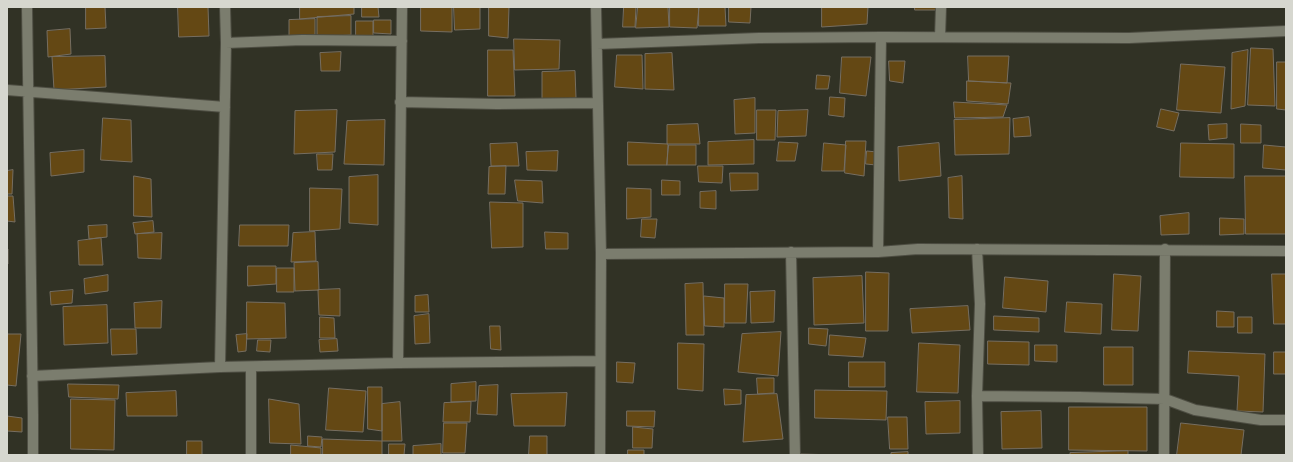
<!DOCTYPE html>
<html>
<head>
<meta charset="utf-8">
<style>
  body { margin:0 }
  #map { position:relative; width:1293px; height:462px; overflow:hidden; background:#313225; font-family:"IBM Plex Sans",sans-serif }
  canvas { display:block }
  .frame { position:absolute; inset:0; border:8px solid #d6d7cf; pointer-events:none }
</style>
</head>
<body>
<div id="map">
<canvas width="1293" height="462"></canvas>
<div class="frame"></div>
</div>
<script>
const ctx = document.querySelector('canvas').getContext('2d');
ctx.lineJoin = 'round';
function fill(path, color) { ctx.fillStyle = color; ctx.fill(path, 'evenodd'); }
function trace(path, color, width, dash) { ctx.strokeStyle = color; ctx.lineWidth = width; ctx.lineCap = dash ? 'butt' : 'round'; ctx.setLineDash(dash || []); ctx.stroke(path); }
const building = new Path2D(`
  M86,7H105L106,28L86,29Z
  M178,7H208L209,36L179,37Z
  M300,7H354V14L300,19Z
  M362,7H378L379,17H362Z
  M421,7H452V32L421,31Z
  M454,7H480V29L455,30Z
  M489,7H509L508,38L489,36Z
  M624,7H636L635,27H623Z
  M638,7H668L669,27L636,28Z
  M670,7H699L697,28L670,27Z
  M699,7H725L726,26H699Z
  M729,7H751L750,23L729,22Z
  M822,7H868L867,24L822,27Z
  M915,7H945V10H915Z
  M351,16V35L317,37V17Z
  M315,19V35L289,36V20Z
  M374,20H391V34L374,33Z
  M356,21H373V36L356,37Z
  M70,29L71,54L48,57L47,31Z
  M514,39L560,40L559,69L515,70Z
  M1251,48L1273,49L1275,106L1248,105Z
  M488,50H513L515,96H488Z
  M1248,50L1245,106L1231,109L1232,53Z
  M341,52L340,71H321L320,53Z
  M672,53L674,90L645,89V54Z
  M617,55H642L643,89L615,87Z
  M105,56L106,87L54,90L52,57Z
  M968,56H1009L1007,83L969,81Z
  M842,57H871L866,96L840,93Z
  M889,61H905L903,83L890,81Z
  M1277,62H1286V110L1277,109Z
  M1181,64L1225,67L1221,113L1177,110Z
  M575,71L576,98L542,100V72Z
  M817,75L830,76L828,89H816Z
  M967,81L1011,83L1008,104L967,101Z
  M830,97L845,98L844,117L829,115Z
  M755,98V133L735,134L734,100Z
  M954,102L1007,105L1003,117L955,118Z
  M1161,109L1179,113L1174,131L1157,127Z
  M337,110L335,152L294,154L295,111Z
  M757,110H776L775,140H757Z
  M808,110L806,136L777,137L778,111Z
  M1029,117L1031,136L1014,137L1013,119Z
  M103,118L131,120L132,162L101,160Z
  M1010,118L1009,154L955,155L954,120Z
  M385,120L384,165L344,164L347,121Z
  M698,124L700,144H667V125Z
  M1227,124V138L1209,140L1208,125Z
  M1241,124L1261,125V143H1241Z
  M754,140V164L708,165V142Z
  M846,141H866L864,176L845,173Z
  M628,142L668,144L667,165H628Z
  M779,142L798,143L795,161H777Z
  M517,143L519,166H491L490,144Z
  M824,143L846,145L844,171H822Z
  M939,143L941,176L899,181L898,147Z
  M1181,143L1234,144V178L1180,177Z
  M669,145H696V165H667Z
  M1264,145L1286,147V170L1263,168Z
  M84,150V172L51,176L50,153Z
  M558,151L557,171L527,170L526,152Z
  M867,151L877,152L876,165L866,164Z
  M317,154H333L332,170H318Z
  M506,166L505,194H488L489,167Z
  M698,166H723L722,183L699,182Z
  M13,170L12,194H7V171Z
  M730,173H758V190L731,191Z
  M378,175V225L349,223V177Z
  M134,176L151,179L152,217L134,216Z
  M962,176L963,219L949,218L948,178Z
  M1245,176H1286V234H1246Z
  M515,180L542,181L543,203L518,201Z
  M662,180L680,181V195H662Z
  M310,188L342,189L340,229L310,231Z
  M627,188L651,189V217L627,219Z
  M716,191V209L700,208V192Z
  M7,196H13L15,222L7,221Z
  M490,202L523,203V247L492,248Z
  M1189,213V234L1161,235L1160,216Z
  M1220,218L1244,219V234L1220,235Z
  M642,219H657L655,238L641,237Z
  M153,221L154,232L135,234L133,223Z
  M107,225V237L89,239L88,226Z
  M240,225H289L288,246H239Z
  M315,232L316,261L291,262L293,233Z
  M545,232L568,233V249H546Z
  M162,233L161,259L138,258L137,234Z
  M101,238L103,265H79L78,241Z
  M7,249H8V264L7,263Z
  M318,262L319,290L295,291L294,263Z
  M248,266H276V284L248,286Z
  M277,268H294V292H277Z
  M866,272L889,273L888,331H866Z
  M1114,274L1141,276L1138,331L1112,330Z
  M1272,274H1286V324H1274Z
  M108,275V291L85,294L84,279Z
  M862,276L864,323L814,325L813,278Z
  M1005,277L1048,281L1046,312L1003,308Z
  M703,283L704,335H686L685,284Z
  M725,284H748L746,323H725Z
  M340,289V316L319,315L318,290Z
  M73,290L72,303L51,305L50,292Z
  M775,291L774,322L751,323L750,292Z
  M428,295L429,312H415V296Z
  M704,296L724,298V327L705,326Z
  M162,301L161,328H135L134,303Z
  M247,302L285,303L286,338L247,339Z
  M1067,302L1102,304L1101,334L1065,332Z
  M107,305L108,343L64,345L63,307Z
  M968,306L970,330L912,333L910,309Z
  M1217,311L1234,312V327H1217Z
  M429,314L430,343L415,344L414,316Z
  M994,316L1039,318V332L994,330Z
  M320,317L334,318L335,338H320Z
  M1238,317H1252V333H1238Z
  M490,326H500L501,350L491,349Z
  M809,328L828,329L826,346L809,344Z
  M111,329H136L137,354L112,355Z
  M781,332L778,376L738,372L742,334Z
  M7,334H21L16,386L7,385Z
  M247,334L246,351L238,352L236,335Z
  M830,335L866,338L863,357L829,355Z
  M337,339L338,351L320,352L319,340Z
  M258,340H271L270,352L257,351Z
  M988,341L1029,342V365L988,364Z
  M678,343L704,344L703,391L678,389Z
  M919,343L960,345L958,393L917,392Z
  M1035,345H1057V362L1035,361Z
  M1104,347H1133V385H1104Z
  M1189,351L1265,354L1263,412L1237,411L1239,376L1188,373Z
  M1274,352H1286V374H1274Z
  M617,362L635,363L633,383L617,382Z
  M849,362H885V387H849Z
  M757,378H774V393L758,394Z
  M476,382V401L451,402V384Z
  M68,384L119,385L118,399L69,397Z
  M498,385L497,415L477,414L479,386Z
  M368,387H382V431L368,429Z
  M329,388L366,391L363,432L326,430Z
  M724,389L741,390V404L725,405Z
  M815,390L887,391L886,420L815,418Z
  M176,391L177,416H127L126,393Z
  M567,393L565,426H514L511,394Z
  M777,394L783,439L743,442L746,395Z
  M71,399L115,400L114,450L71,449Z
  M269,399L299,404L301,444L270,443Z
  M960,401V433L926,434L925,402Z
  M400,402L402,441H382V404Z
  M471,402L470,422H443L444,403Z
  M1069,407H1147V451L1069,450Z
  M627,411H655L654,427L627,426Z
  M1041,411L1042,448L1002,449L1001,412Z
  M7,416L22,418V432L7,431Z
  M888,417H907L908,449H890Z
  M444,423H467L465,453H443Z
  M1181,423L1244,430L1241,455H1177Z
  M633,427L653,429L652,448H633Z
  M308,436L322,437L321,447L308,446Z
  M530,436H547V455H529Z
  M323,439L382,441V455H323Z
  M187,441H202V455H187Z
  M389,444H405L404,455H389Z
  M441,444V455H413V446Z
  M291,445L321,448V455H291Z
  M628,450H644V455H628Z
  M1128,451V455H1070V453Z
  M908,452V455H891V453Z
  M799,454L839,455H799Z`);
fill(building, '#644814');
trace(building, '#766e61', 1);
const minor = new Path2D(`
  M27,7L33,415V455
  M596,7L601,254L600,455
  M940,37L941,7
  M226,43L302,40L402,41
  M597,44L759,38L881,37L1129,38L1286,31
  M7,90L225,107
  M400,102L497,104L598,103
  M977,249L980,304L977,396L978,455
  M791,252L795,455
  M878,252L881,37
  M601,254L878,252L918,249L1286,251
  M398,363L402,7
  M220,367L226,43L225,7
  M32,376L220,367L398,363L600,361
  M977,396L1079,397L1165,399L1195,410L1261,420H1286
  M251,455V367
  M1164,455L1165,249`);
trace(minor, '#4e4e43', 12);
trace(minor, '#7b7d6e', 10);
</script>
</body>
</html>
